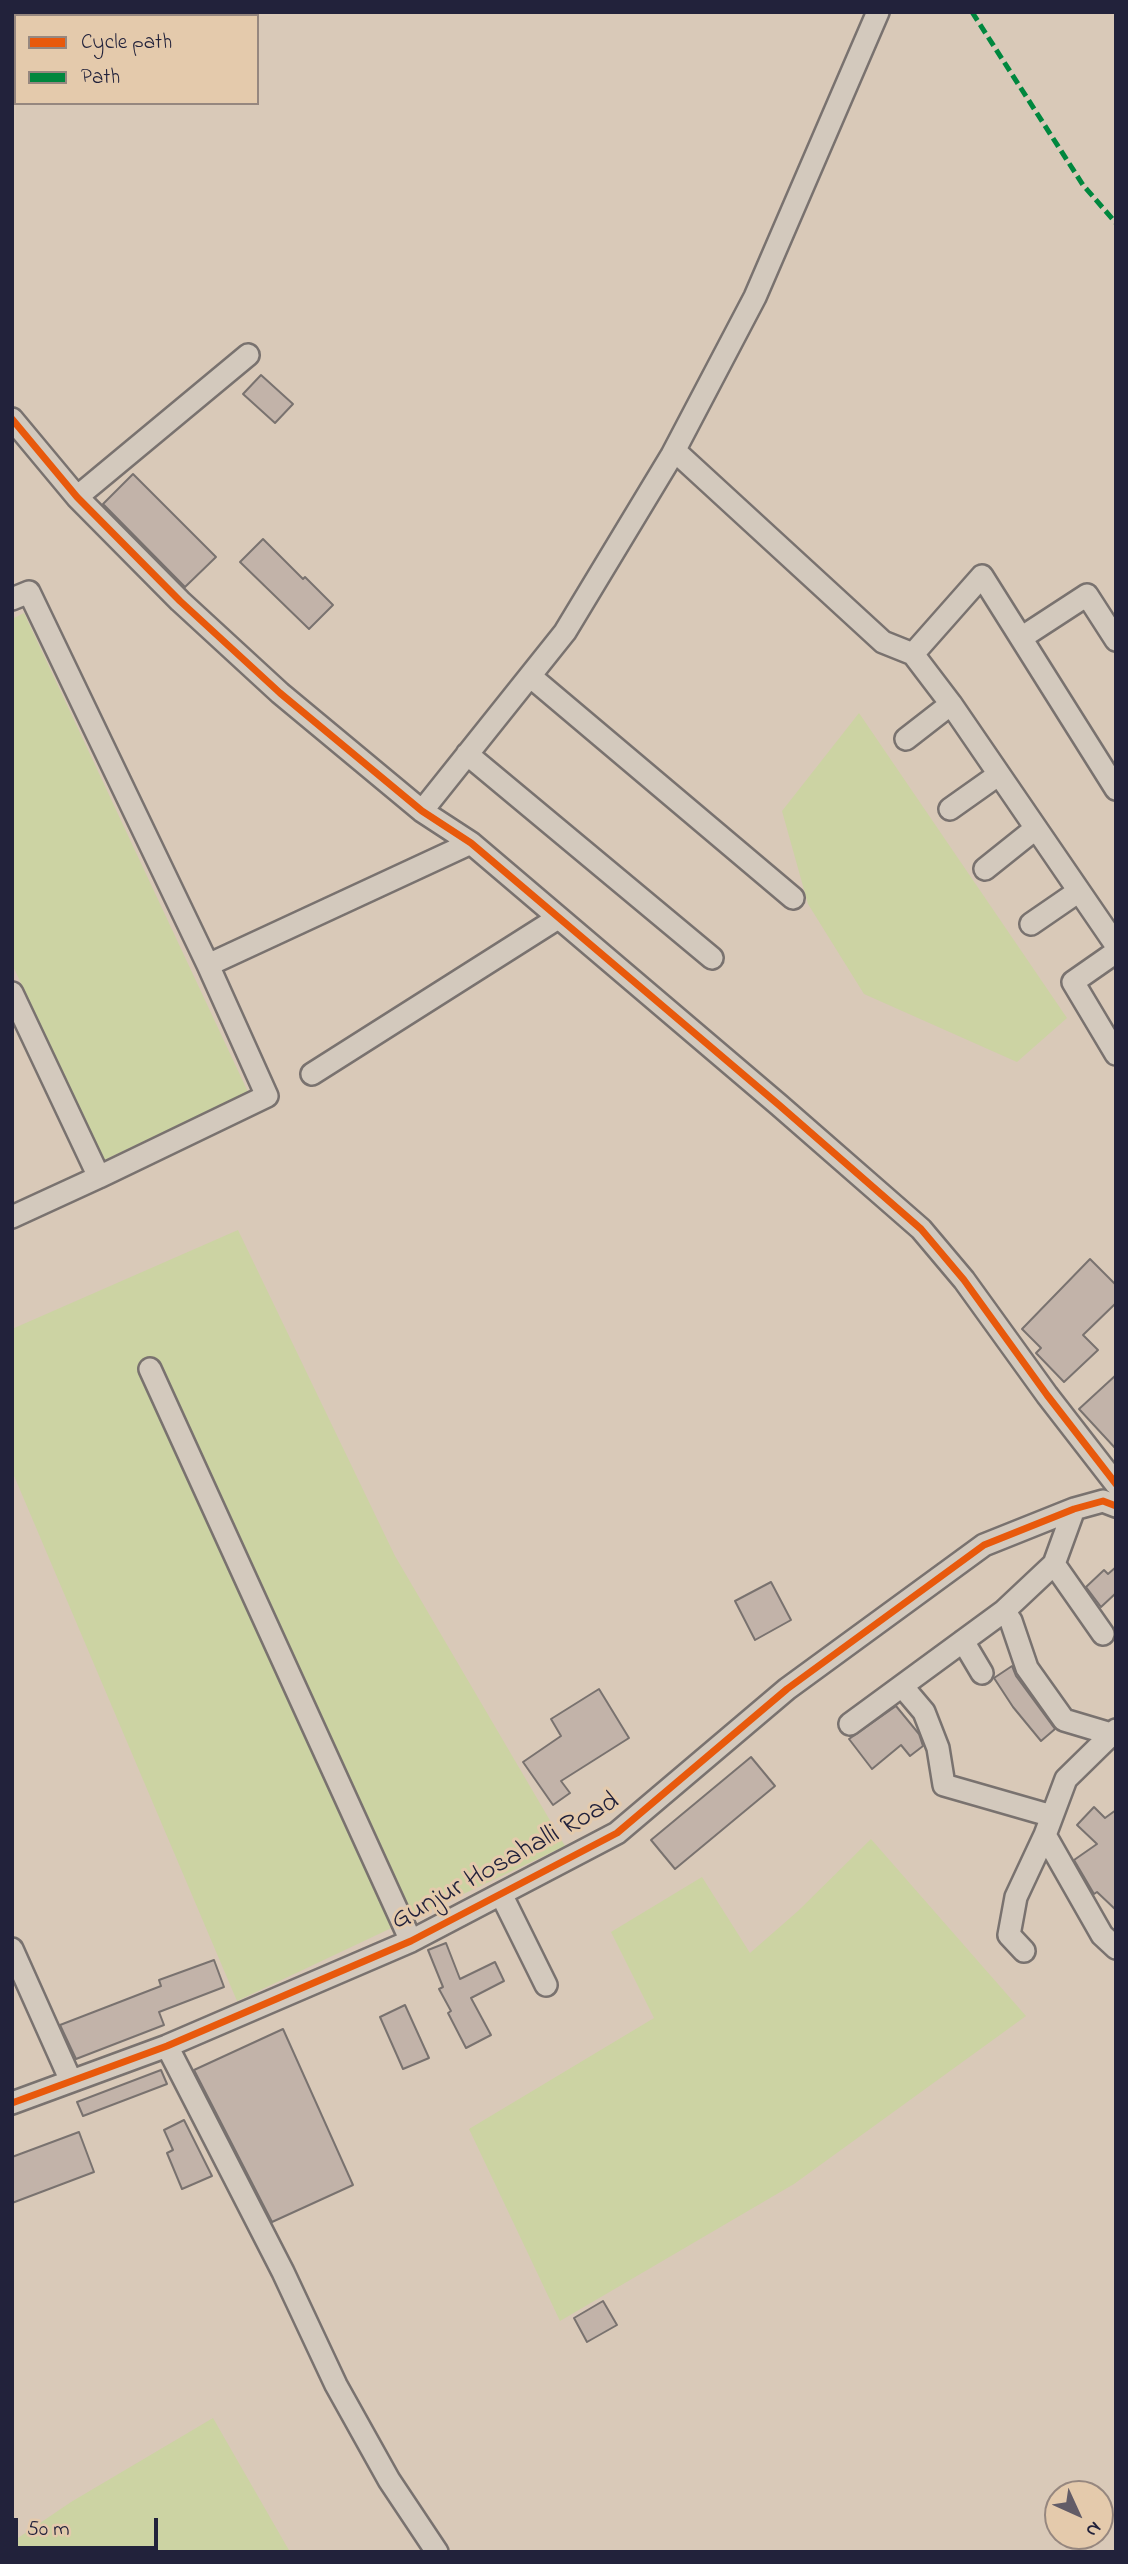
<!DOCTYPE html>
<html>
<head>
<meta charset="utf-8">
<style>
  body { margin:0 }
  #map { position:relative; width:1128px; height:2564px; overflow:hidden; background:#d9c9b8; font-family:"Indie Flower",sans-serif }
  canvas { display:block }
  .frame { position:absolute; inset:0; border:14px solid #22223b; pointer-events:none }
  .legend { position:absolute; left:14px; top:14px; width:245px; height:91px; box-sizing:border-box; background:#e4caac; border:2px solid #96877f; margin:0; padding:9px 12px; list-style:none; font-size:21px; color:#22223b }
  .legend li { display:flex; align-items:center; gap:14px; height:35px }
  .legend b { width:35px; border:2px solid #96877f }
  .north { position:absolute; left:1044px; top:2480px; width:70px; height:70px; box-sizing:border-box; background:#e4caac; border:2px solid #96877f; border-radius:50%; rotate:135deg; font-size:19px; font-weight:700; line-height:28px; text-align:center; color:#22223b }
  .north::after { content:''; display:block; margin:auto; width:24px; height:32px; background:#625c67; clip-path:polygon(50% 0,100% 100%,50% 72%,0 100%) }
  .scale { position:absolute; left:14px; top:2518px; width:144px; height:32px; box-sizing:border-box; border:4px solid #22223b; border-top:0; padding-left:9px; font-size:21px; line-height:24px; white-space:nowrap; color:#22223b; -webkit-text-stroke:5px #e4caac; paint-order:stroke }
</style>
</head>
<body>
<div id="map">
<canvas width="1128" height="2564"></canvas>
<div class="frame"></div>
<ul class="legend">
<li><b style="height:9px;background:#e8590c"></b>Cycle path</li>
<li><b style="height:9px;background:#00873e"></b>Path</li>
</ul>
<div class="north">N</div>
<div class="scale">50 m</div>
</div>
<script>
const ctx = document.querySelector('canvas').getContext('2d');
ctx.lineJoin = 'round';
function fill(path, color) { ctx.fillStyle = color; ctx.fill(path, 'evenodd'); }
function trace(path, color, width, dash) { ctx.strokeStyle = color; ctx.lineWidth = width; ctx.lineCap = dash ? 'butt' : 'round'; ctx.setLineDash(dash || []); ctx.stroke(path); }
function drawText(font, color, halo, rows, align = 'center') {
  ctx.font = font + ' "Indie Flower",sans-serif'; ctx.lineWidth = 6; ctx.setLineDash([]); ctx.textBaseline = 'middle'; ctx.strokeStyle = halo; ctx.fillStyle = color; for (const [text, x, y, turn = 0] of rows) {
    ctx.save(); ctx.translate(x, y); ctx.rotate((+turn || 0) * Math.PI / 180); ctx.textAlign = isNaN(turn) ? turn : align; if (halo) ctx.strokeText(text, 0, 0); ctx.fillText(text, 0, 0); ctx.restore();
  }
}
fill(new Path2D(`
  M24,613L248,1092L104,1160L12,964V619Z
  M859,713L1067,1018L1017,1062L864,994L808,904L782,811Z
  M238,1230L395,1556L565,1846L237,2001L12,1471V1329Z
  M871,1839L1026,2016L794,2184L560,2321L469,2129L654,2018L611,1932L702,1877L750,1953L798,1911Z
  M213,2418L290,2552H12V2542L71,2502Z`), '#ccd3a3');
const building = new Path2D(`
  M261,375L293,404L275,423L243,394Z
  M133,474L216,557L185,587L103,504Z
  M263,539L303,579L305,577L333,605L309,629L240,562Z
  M1090,1259L1116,1285V1303L1083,1335L1098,1350L1064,1382L1036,1353L1041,1348L1022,1329Z
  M1116,1375V1449L1079,1409Z
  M1116,1567V1593L1101,1607L1086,1587L1104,1570L1108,1574Z
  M771,1582L791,1620L755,1640L735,1601Z
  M1012,1666L1016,1676L1055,1729L1041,1741L1013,1707L994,1678Z
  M599,1689L629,1738L561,1781L570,1793L553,1805L523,1762L561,1736L551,1719Z
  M896,1706L919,1734L923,1746L910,1756L901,1745L872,1769L849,1739Z
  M751,1757L775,1786L675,1869L651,1840Z
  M1094,1807L1105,1818L1116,1810V1910L1097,1892L1094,1894L1074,1860L1097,1844L1077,1825Z
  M446,1943L460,1979L495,1962L504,1981L471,1998L491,2035L466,2048L448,2013L451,2011L439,1989L443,1987L428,1950Z
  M214,1960L224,1987L159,2012L164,2025L76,2059L60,2025L161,1986L159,1980Z
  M405,2005L429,2058L403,2069L380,2017Z
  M283,2029L353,2185L272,2222L194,2070Z
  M161,2070L167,2084L83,2116L77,2102Z
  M184,2120L212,2176L182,2189L167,2153L173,2150L164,2130Z
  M79,2132L94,2172L12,2203V2157Z
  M603,2301L617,2325L587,2342L574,2318Z`);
fill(building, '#c2b3a9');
trace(building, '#79726f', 2);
const minor = new Path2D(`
  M12,419L77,497L180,601L280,693L422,811L471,843L779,1105L921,1229L964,1280L1047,1395L1116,1484
  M675,451L883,642L913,654
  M77,497L248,355
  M12,599L29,592L208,965L267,1096L99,1177L12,993
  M1021,638L1087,595L1116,640
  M530,676L793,898
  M906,739L951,704
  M467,754L712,958
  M1116,789L982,576L913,654L951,704L1116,945
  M950,809L998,775
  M422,811L565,632L672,455L755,297L878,12
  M985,869L1035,829
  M1031,924L1079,891
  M1116,952L1073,982L1116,1054
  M208,965L471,843
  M312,1074L558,918
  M12,1217L99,1177
  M150,1369L411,1941
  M1074,1509L1054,1564L1004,1611L1011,1621L1027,1668L1064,1720L1111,1734
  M1054,1564L1103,1634
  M963,1641L982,1673
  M902,1686L924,1712L938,1748L944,1785L1052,1816
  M850,1724L1004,1611
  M1045,1835L1102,1935L1116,1948
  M501,1894L546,1985
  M12,1949L71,2081
  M1024,1951L1009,1935L1016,1897L1045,1835L1066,1779L1116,1730
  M167,2046L283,2272L336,2385L389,2480L437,2552
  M12,2103L167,2046L411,1941L617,1833L787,1689L984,1545L1074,1509L1103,1501L1116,1506`);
trace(minor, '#79726f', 26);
trace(minor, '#d3c9bd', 21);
trace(new Path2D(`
  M972,12L1083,185L1116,223`), '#00873e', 5, [10, 5]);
trace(new Path2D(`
  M12,419L77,497L180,601L280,693L422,811L471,843L779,1105L921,1229L964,1280L1047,1395L1116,1484
  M12,2103L167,2046L411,1941L617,1833L787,1689L984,1545L1074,1509L1103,1501L1116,1506`), '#e8590c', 7);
drawText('28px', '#22223b', '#e4caac', [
  ["Gunjur Hosahalli Road",506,1863,-29]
]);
</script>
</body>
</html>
